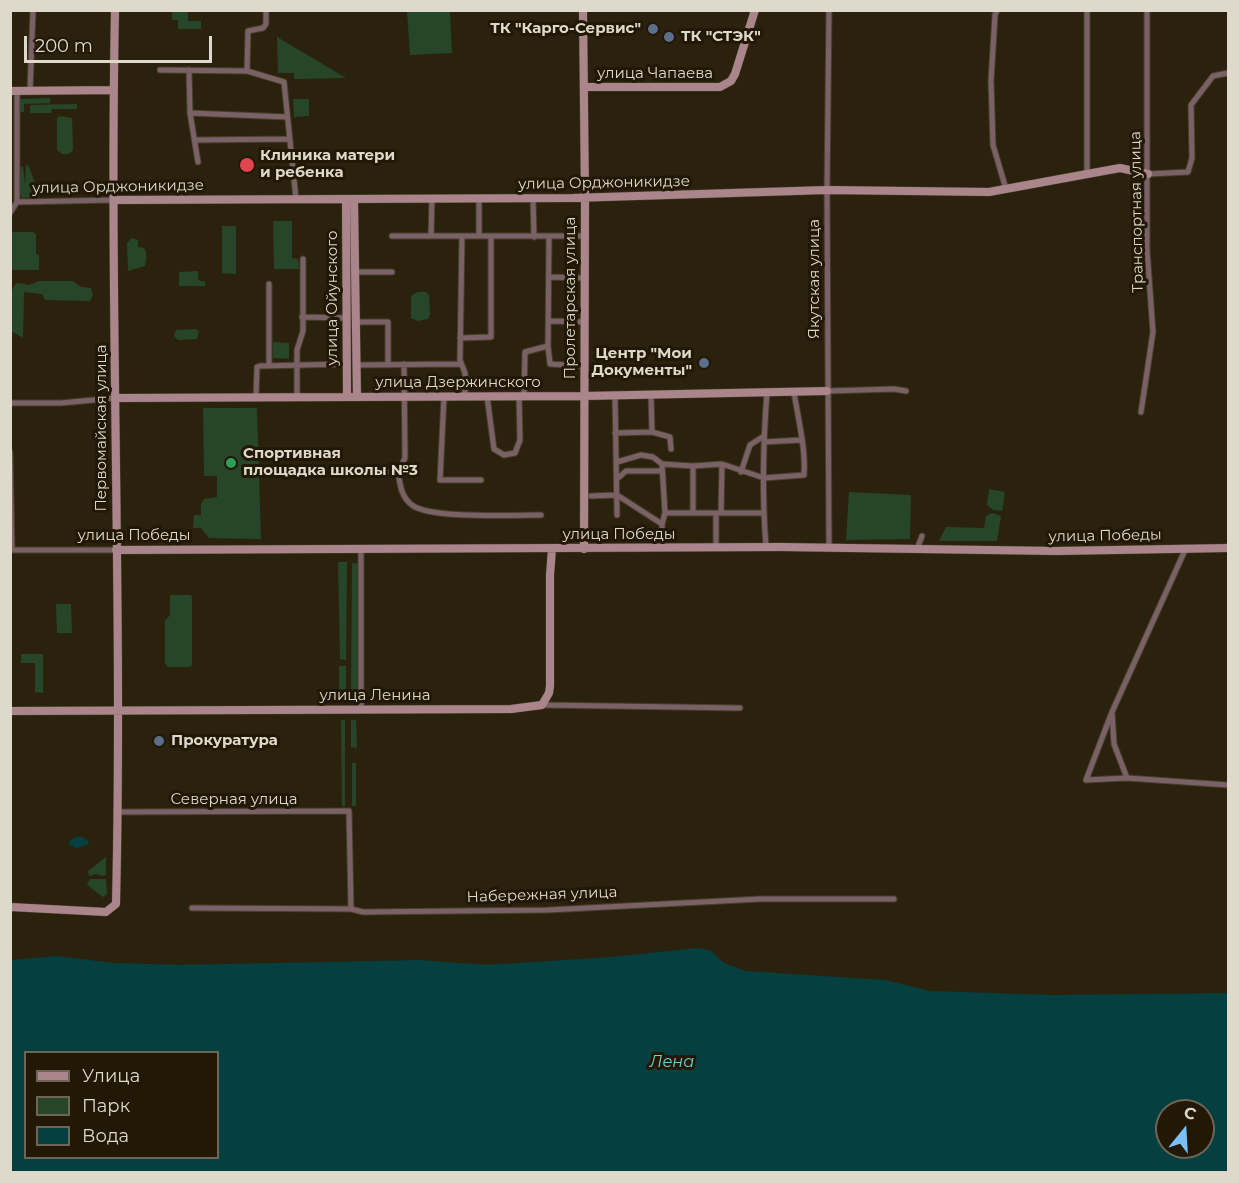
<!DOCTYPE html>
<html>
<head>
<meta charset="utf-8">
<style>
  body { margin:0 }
  #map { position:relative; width:1239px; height:1183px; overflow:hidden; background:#2b220e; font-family:Montserrat,sans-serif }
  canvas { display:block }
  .frame { position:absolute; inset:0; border:12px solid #dfd9cc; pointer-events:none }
  .legend { position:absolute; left:24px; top:1051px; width:195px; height:108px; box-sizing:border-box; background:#211805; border:2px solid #6d6555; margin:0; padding:8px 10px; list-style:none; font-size:18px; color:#dfd9cc }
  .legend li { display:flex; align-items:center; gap:12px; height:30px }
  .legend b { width:30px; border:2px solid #6d6555 }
  .north { position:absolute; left:1155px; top:1099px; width:60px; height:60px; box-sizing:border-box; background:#211805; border:2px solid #6d6555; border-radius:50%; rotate:18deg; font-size:16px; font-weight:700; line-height:24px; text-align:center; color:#dfd9cc }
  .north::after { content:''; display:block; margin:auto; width:21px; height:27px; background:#79bff8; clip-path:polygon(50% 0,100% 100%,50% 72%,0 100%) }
  .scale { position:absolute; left:24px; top:36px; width:188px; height:27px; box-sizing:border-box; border:3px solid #dfd9cc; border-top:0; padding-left:8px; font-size:18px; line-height:21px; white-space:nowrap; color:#dfd9cc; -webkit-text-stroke:4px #211805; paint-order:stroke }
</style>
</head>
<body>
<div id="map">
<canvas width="1239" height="1183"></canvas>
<div class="frame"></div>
<ul class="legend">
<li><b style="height:8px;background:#aa858b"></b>Улица</li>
<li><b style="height:16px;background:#274629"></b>Парк</li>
<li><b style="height:16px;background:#063f40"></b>Вода</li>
</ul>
<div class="north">С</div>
<div class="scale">200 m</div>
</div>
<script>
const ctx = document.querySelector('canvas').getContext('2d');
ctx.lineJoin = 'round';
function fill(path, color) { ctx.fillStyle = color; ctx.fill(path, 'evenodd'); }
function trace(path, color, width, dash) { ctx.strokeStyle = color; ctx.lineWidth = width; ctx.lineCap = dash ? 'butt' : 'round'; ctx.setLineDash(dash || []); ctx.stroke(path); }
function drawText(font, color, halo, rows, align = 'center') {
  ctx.font = font + ' Montserrat,sans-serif'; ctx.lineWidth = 6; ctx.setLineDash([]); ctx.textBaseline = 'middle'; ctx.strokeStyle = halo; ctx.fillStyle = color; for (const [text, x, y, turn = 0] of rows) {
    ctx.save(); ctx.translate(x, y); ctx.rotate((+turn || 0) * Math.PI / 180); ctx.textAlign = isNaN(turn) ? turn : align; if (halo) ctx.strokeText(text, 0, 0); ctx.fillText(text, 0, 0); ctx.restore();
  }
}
fill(new Path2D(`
  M172,11H188V21H201V29H178V20H172Z
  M407,11H450L452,53L410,55Z
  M277,37L346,78L294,79V73H278Z
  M50,98V103L24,104V112H19V99Z
  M293,99H309V116L294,117Z
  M77,104V109H52L51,113H30V105Z
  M60,116L72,118L73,150L69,154H62L57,150V118Z
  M28,165C33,176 37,186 35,197L22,198L19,191L18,169L23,166L25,185L26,166Z
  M273,221H292V258L298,259L299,269H274Z
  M222,226H236V274L222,273Z
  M13,232H33L36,234V254L39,255V270H11V234Z
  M132,238L138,240V247L144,248C147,252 147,260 145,266L128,271L127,243Z
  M198,271V280L205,282V286H179V272Z
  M38,281H73L81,287L91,288L93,295L90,301L45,300L42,294L24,292L23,338L11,331V292L16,283C28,283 26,288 38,281Z
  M418,292H426L429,295L430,315L428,319L418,321L411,318V297L412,295Z
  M196,329L199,331L197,339L178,340L174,336L176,330Z
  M273,342L289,343V359L273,358Z
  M203,408H257L261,539L209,538L201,528H193L194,515H201V504L204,499L217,497V476H204Z
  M989,489L1005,492L1002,511L993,510L987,505Z
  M849,492L911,495L910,539L846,540Z
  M992,513L1001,516L997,541H939L946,527L984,528L986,516Z
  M338,562H347L346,660L340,659Z
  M352,563L360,564L359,701H351Z
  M170,595H191L192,597V665L190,667H168L165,663V621L170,615Z
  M56,604H71L72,633H57Z
  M21,654H43V693L35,692V663H21Z
  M339,666H346V701H339Z
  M341,720H345V806H342Z
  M351,720H356L357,748L351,747Z
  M352,763H356V806H352Z
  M106,857V875L101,876L97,874L89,876L88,871Z
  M90,879H106L107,894L103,897L87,885Z`), '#274629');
fill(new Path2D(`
  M76,837H82L89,841L87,845L77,848L70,845L69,841Z
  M698,948L710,950L724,963L746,971L885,980L930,991L1054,995L1228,993V1172H11V960L56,956L114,963L180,965L419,960L487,965L611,957ZM26,1052H218V1158H26ZM1167,1111H1203V1147H1167Z`), '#063f40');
const street = new Path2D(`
  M997,10L995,15L991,81L993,145L1006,189
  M160,70L247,71L284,82L296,199
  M189,70L190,113L198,162
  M247,71L248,31L263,28L266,24V10
  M30,91L33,10
  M190,113L287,117
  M195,140L290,139
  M1087,174V10
  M1148,174L1188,172L1192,158L1191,105L1213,76L1228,73
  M479,198V236
  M533,198L534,237
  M17,202L115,200
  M10,213L17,202V91
  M392,236H585
  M431,236L432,198
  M462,236L460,360L465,373V396
  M549,237L548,346L550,364L584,366
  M355,272H392
  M549,277L585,278
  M269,284V366
  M302,317L348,318
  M549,321L585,322
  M356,322H388V365
  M460,338L491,337V236
  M357,365L461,364
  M827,391L894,389L906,391
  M615,395L617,515
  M651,395L652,432
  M487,396L494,449L504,455L515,453L520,440L519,396
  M524,396L525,352L548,346
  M297,397V350L303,331V259
  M444,397L440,480H481
  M256,398L257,367L260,366L347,364
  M10,403H61L115,398
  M1141,412L1153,332L1147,250V10
  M615,433L652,432L670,437L671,449
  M764,442L801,440
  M10,452L12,550
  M617,462L641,455L653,457L662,464L693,466L722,464L764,478L804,475C806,448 798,419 794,392
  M662,464L665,513L662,524L663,548
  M693,466V512
  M375,471L398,472L405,458L404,364
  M398,472C400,484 401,497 412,505C429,519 515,515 541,515
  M741,472L750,445L764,436
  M617,479L626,471H662
  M591,496L617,495L662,524
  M665,513H763
  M721,513L722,464
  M766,547C762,496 763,444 767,392
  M829,547L827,190L829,10
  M716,548V513
  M1186,548L1112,712L1086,780L1127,778L1228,785
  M361,549V709
  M917,549L922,536
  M10,550H116
  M542,705L740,708
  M1112,713L1114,744L1127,778
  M118,812L349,811L351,909
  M192,908L351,909L363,912L548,910L760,899H894`);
const secondary = new Path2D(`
  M583,10L585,198L584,549
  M584,87H720L731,81L735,74L755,10
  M10,91L114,90
  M346,199L347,397
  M354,199L357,397
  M115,200L573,198L827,190L989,192L1120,168L1148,174
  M115,398L584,396L827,391
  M116,550L780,547L1057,551L1228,548
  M10,711L511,709L542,705L549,693L550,686V575L552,549
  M10,907L106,912L116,904C123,606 109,308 115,10`);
trace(street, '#483f2c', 7);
trace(secondary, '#483f2c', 9);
trace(street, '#796165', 5);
trace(secondary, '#aa858b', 8);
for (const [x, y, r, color] of [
  [653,29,6,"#5c6f8a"],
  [669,37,6,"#5c6f8a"],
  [247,165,8,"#e0444e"],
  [704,363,6,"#5c6f8a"],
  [231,463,6,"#2e9e5b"],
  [159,741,6,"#5c6f8a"]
]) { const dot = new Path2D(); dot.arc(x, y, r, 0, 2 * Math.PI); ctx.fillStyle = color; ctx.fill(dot); trace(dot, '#211805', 2); }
drawText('bold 15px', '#dfd9cc', '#211805', [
  ["ТК \"Карго-Сервис\"",641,29,"right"],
  ["ТК \"СТЭК\"",681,37],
  ["Клиника матери",260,156],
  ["и ребенка",260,173],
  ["Центр \"Мои",692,354,"right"],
  ["Документы\"",692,371,"right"],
  ["Спортивная",243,454],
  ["площадка школы №3",243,471],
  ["Прокуратура",171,741]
], 'left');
drawText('15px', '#dfd9cc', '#211805', [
  ["улица Чапаева",655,74],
  ["улица Орджоникидзе",604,183,-1],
  ["улица Орджоникидзе",118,187,-1],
  ["Транспортная улица",1137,212,-91],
  ["Якутская улица",815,279,-90],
  ["улица Ойунского",333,298,-90],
  ["Пролетарская улица",571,298,-90],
  ["улица Дзержинского",458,383],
  ["Первомайская улица",102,428,-90],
  ["улица Победы",619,535],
  ["улица Победы",134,536],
  ["улица Победы",1105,536,-1],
  ["улица Ленина",375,696],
  ["Северная улица",234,800],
  ["Набережная улица",542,895,-2]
]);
drawText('italic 16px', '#6ad4d5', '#211805', [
  ["Лена",672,1062]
]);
</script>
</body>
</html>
